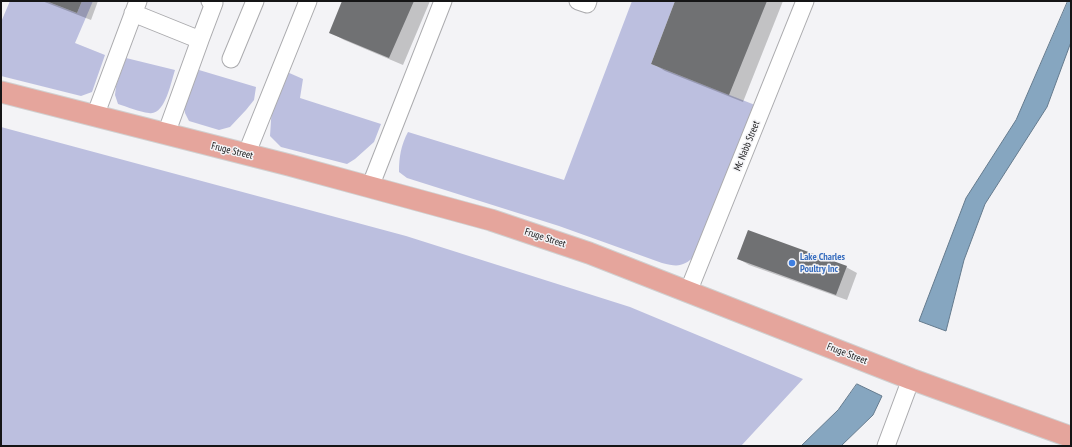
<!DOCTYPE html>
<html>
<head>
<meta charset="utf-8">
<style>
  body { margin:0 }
  #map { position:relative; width:1072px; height:447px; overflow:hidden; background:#f3f3f6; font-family:"PT Sans Narrow",sans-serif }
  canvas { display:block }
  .frame { position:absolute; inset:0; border:2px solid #151516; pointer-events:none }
</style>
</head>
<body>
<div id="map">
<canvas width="1072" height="447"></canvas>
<div class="frame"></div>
</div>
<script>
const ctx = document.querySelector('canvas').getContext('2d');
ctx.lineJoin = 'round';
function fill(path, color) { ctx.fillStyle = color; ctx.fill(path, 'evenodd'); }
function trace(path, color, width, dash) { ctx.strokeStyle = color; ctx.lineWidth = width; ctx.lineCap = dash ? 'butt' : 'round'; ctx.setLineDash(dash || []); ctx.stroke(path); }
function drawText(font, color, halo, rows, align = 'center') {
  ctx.font = font + ' "PT Sans Narrow",sans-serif'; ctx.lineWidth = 3; ctx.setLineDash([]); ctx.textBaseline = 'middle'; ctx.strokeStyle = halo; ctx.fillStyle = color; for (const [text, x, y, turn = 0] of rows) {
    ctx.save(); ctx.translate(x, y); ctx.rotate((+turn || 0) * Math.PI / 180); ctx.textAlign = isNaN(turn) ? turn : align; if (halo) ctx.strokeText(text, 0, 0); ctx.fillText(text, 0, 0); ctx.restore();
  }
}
fill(new Path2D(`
  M10,1H46L77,13L82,1H93L75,43L105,55L92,92L81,96L1,76V22Z
  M632,1H675L651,64L755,105L696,255C683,267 678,267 662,263L559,226L407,178L399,172C399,157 401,145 408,132L564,180Z
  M126,58L175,70C171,82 165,116 149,113C139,112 128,107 118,104L115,95L116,86Z
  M199,70L256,87L254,100L246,110L230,127L219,130L189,121L185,113L184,105Z
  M287,72L303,79L300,98L381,124L374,142L355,159L347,164L281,147L270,136L272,105Z
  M1,127L406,236L630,307L803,379L741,446H1Z`), '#bcbfdf');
const water = new Path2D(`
  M1068,1H1071V42L1047,107L985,204L964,260L946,331L919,321L966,198L1016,120Z
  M857,384L882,396L873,415L841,446H801L838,410Z`);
fill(water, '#86a6c0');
trace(water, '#647a8d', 1);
fill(new Path2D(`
  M42,1H98L91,20Z
  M344,1H430L403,65L344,40L330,32Z
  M676,1H783L743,102L665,71L652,63Z
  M739,259L846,267L857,273L847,300L749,265Z`), '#0003');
fill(new Path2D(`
  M46,1H82L77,13Z
  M342,1H414L389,58L329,33Z
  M675,1H767L729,95L651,64Z
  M748,230L847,266L836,295L737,259Z`), '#707173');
const minor = new Path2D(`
  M578,1L587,4L588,1
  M133,13L200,40L166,134
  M200,40L214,3L210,1
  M231,59L255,1
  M95,116L138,1
  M246,155L308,1
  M370,187L443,1
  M688,292L805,1
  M886,446L911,379`);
const major = new Path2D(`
  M1,92L289,165L370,187L491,220L589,253L911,379L1071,437`);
trace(minor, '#ababae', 19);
trace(major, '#d0d0d0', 23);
trace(minor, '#fff', 17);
trace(major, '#e5a59c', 21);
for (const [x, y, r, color] of [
  [792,263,4,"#3f7fe0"]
]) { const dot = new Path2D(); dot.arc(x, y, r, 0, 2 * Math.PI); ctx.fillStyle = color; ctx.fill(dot); trace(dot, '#f3f3f6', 1.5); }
drawText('10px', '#151516', '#f3f3f6', [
  ["Mc Nabb Street",747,146,-68],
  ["Fruge Street",232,151,14],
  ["Fruge Street",545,238,18],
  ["Fruge Street",847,354,21]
]);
drawText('bold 10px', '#366cbe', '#f3f3f6', [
  ["Lake Charles",800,257],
  ["Poultry Inc",800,269]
], 'left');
</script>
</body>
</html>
